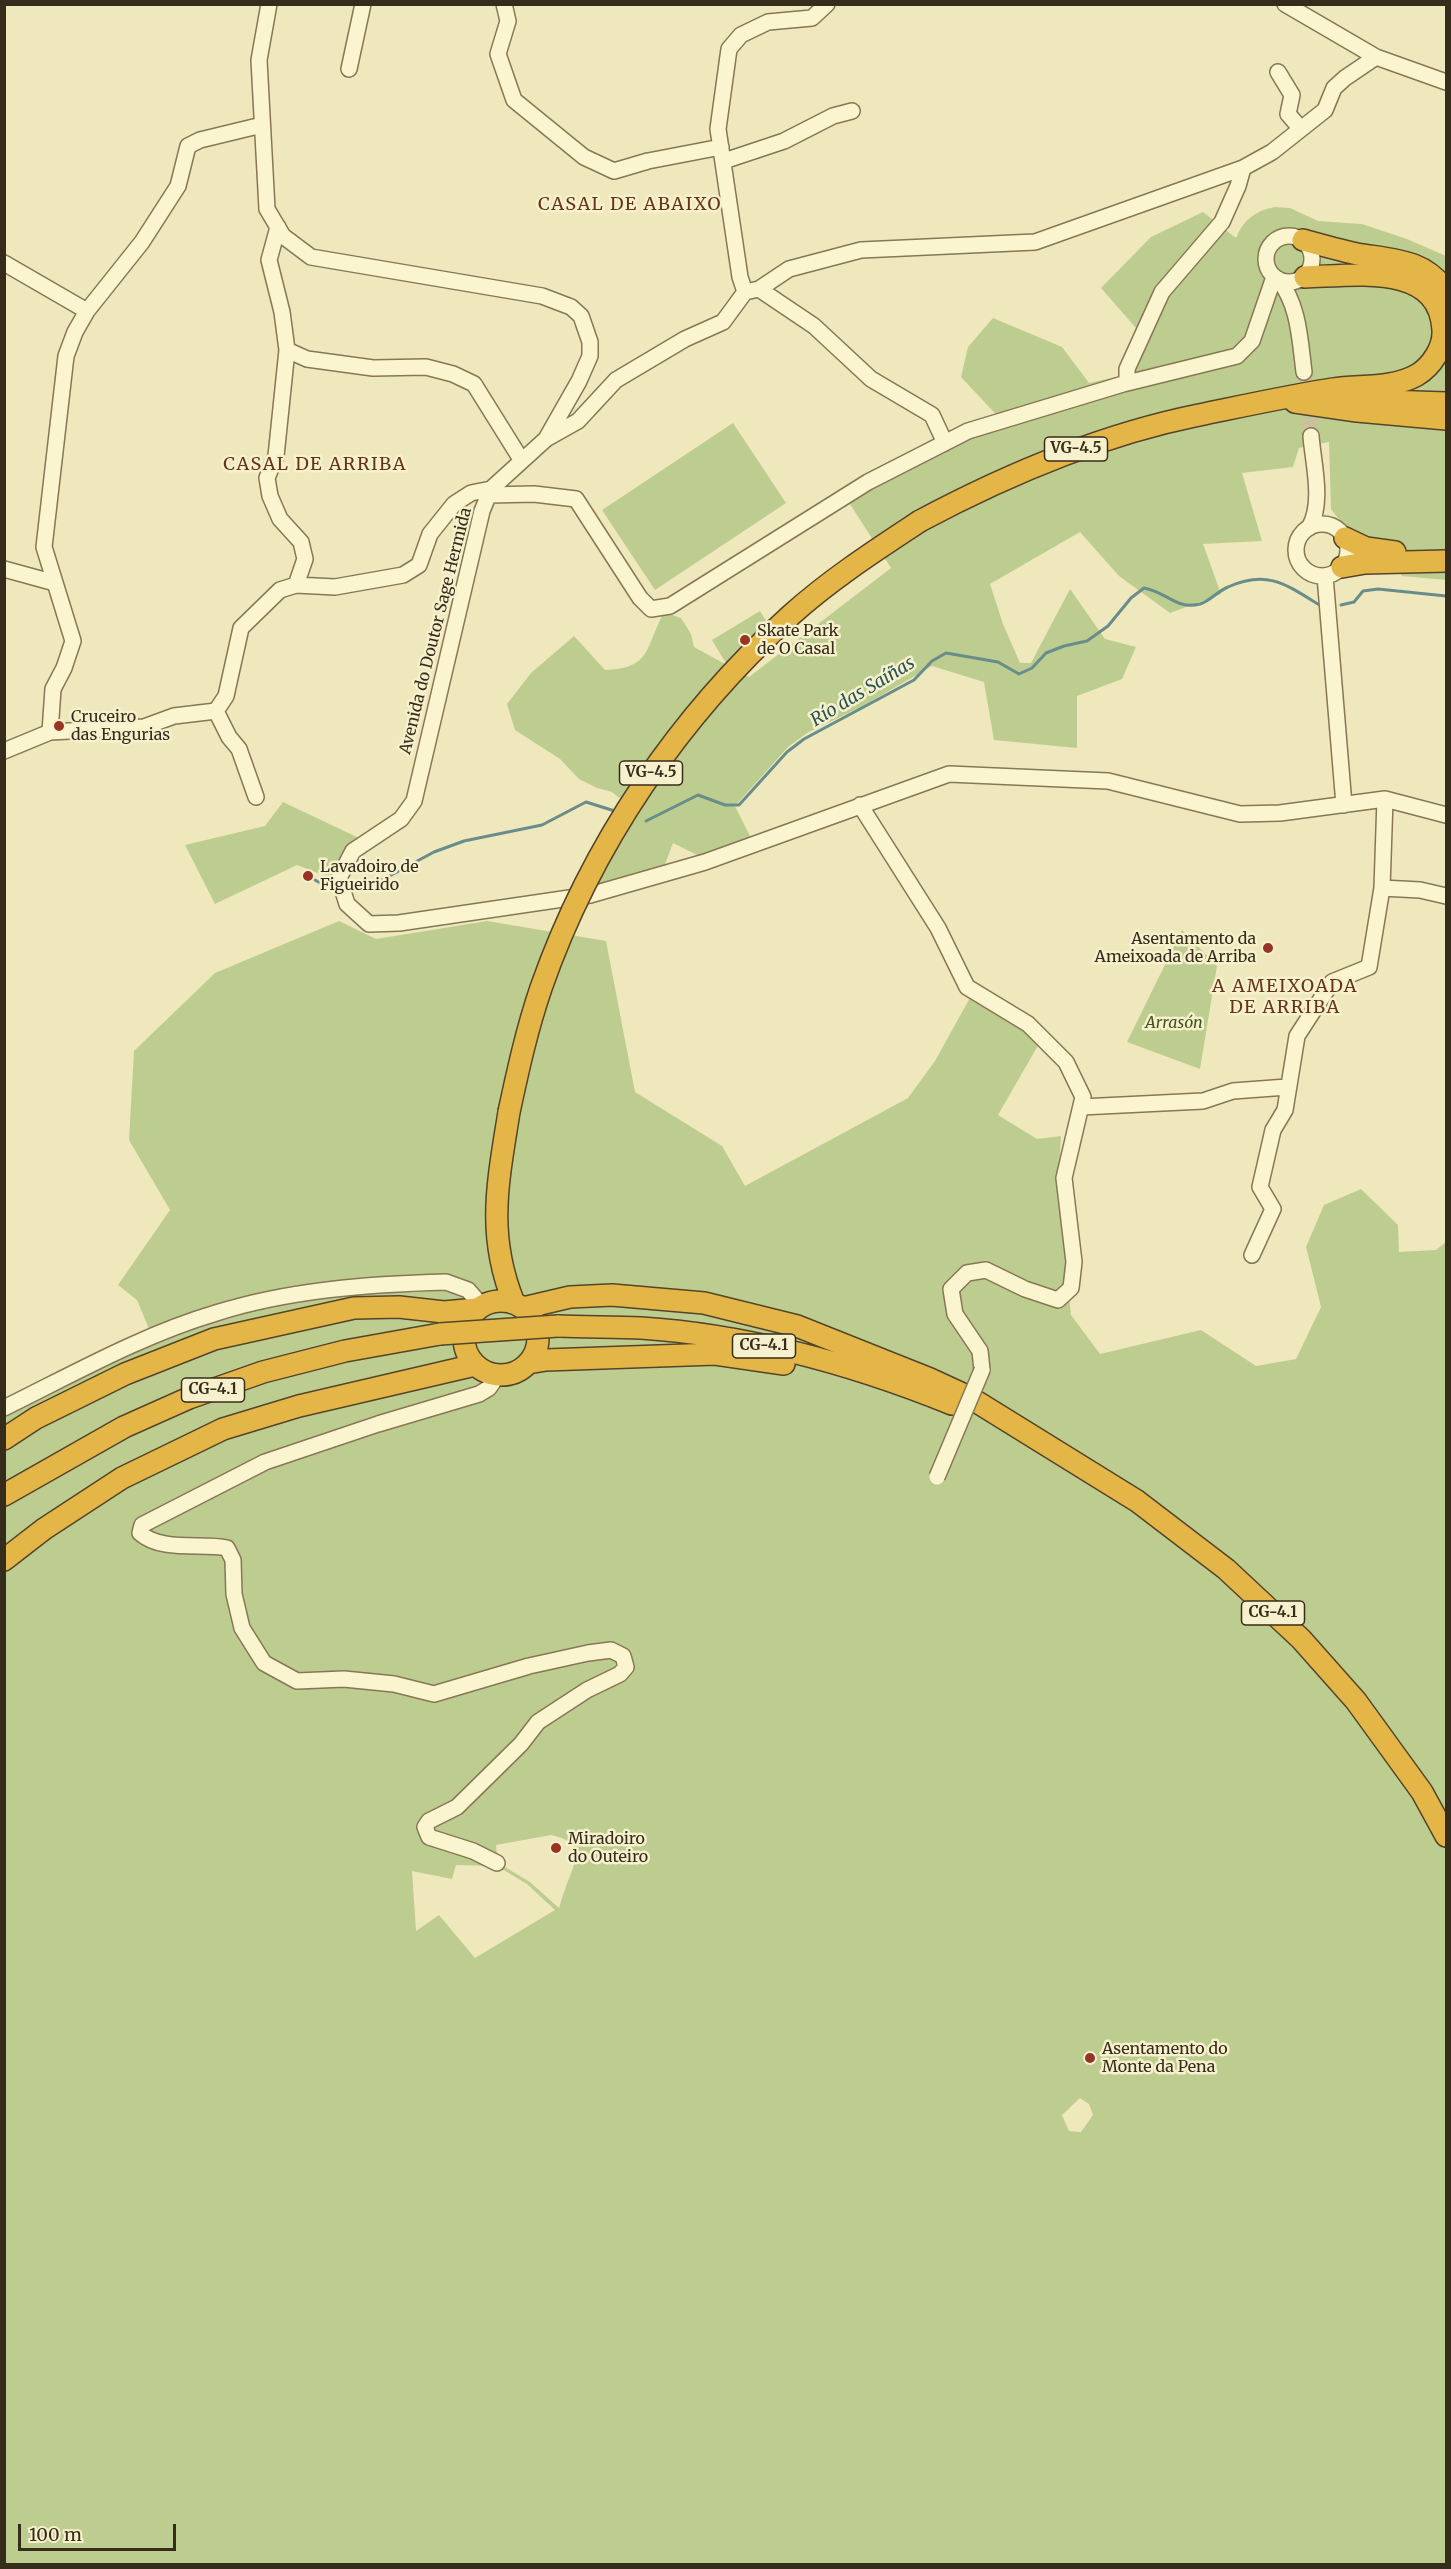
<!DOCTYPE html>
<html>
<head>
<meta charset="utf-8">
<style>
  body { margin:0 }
  #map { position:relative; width:1451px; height:2569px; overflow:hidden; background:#efe8bc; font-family:Merriweather,serif }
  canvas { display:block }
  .frame { position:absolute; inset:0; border:6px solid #362c1b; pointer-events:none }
  .scale { position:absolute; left:18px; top:2524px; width:158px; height:27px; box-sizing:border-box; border:3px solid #362c1b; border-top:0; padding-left:8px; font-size:18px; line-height:21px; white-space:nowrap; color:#362c1b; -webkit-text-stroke:4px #f6f0cc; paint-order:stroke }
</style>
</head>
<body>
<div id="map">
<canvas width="1451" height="2569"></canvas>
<div class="frame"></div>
<div class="scale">100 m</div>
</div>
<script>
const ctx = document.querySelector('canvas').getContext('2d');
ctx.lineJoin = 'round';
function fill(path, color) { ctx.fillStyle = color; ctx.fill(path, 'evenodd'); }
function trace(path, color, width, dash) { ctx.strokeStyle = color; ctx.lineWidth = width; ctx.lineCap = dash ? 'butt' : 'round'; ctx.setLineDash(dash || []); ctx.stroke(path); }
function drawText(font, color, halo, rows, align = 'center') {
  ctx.font = font + ' Merriweather,serif'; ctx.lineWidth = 5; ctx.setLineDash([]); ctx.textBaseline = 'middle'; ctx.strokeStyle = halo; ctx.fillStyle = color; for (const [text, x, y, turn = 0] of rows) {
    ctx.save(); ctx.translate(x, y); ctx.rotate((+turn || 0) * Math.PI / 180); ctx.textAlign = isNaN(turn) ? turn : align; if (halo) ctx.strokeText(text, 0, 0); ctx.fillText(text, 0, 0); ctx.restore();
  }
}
fill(new Path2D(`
  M1275,207L1290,208L1318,221L1362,224L1407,239L1446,256V580L1402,576L1379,543L1343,525L1331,509L1329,442L1299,448L1293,467L1242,473L1262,541L1203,544L1221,594L1170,613L1119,576L1080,532L990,584L1003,624L1020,663H1031L1070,589L1105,639L1136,647L1122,679L1077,696V748L994,740L984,682L932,666L863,706L807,733L788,747L735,806L752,840L701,857L673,843L664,867L629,879L588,887L632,808L612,792L597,788L579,779L560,759L515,730L507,704L531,673L574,636L605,670C650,668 645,650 662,616L669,614L681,618L691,634L694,647L727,665L712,640L760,611L777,639L732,668L749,677L891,568L848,501L970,435L1004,423L961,377L968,347L993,318L1062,347L1089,383L1120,376L1136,328L1101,288L1151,237L1203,212L1236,238C1243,220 1256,210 1275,207Z
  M733,423L786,503L655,590L602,510Z
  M283,802L363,840L333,879L297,865L215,904L185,845L265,826Z
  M339,921L376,939L487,921L606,941L635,1092L722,1146L745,1186L908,1098L935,1061L971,996L1040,1042L998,1115L1037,1139L1061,1136L1058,1190L1071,1315L1100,1354L1201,1330L1256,1366L1296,1359L1321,1307L1306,1247L1324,1205L1361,1189L1398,1225L1399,1252L1436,1250L1446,1242V2564H5L4,1400L149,1329L137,1300L118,1285L170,1210L129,1140L134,1051L215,973ZM551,1835C590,1843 573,1865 565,1890C562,1896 561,1902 559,1908L530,1882L498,1863L496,1845ZM456,1865L497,1866L527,1884L555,1910L475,1958L439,1915L416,1931L412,1871L452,1879ZM1080,2098L1089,2104L1093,2115L1081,2132L1069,2131L1062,2115Z
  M1182,930L1217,966L1200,1069L1127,1042Z`), '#bdcd90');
trace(new Path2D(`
  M1341,605L1354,602L1363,591L1378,589L1446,596
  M646,821L698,795L725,805H739L787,752L804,739L914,680L932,661L946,653L998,662L1019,674L1032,668L1046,653L1064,646L1087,641L1108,626L1131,598L1144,588C1167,592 1176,610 1200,604C1210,601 1218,591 1228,587C1268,569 1287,585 1321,606
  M315,880L326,886
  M357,889L382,880L434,852L464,841L542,825L586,802L618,812`), '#688d8a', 3);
trace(new Path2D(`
  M1304,372L1311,436`), '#cac29c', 15, [15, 8]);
const minor = new Path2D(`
  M269,4L259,60L267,209L283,236L311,257L542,296L571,307L581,316L590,342V356L579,381L546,439L491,489L482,511L414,801L401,819L353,851L339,878L347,904L369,924L399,923L590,895L705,862L949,774L1108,781L1240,814L1280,813L1385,799L1446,815
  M504,4L508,21L498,54L514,100L584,157L614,171L648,161L721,147
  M1285,4L1376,57L1446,82
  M349,69L363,4
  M1278,72L1292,95L1288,114L1301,129
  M724,161L784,141L833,116L852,111
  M278,227L269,260L282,312L287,350L276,456L267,478L270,496L280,519L301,542L305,559L296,585
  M1266 259a23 23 0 1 1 46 0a23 23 0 1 1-46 0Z
  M4,263L87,311
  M1278,279C1299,304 1300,341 1304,372
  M759,289L814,326L871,379L932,415L945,443
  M745,292L740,277L718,129L729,49L741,35L768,22L812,18L827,4
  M287,350L307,359L373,368L426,367L453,374L474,384L522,461
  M1127,383V369L1162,292L1222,222L1238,186L1243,168
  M546,439L578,421L616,380L685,339L723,322L745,292L759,289L789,269L861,250L1035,242L1243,168L1272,152L1325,110L1334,88L1345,78L1376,57
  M489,495L534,494L576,499L640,598L651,609L670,606L868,482L968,431L1123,384L1237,356L1252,341L1274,277
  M1296 550a26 26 0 1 1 52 0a26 26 0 1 1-52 0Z
  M1309,528C1324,503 1313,463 1311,436
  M4,569L55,583
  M1325,576L1344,805
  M216,711L229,737L239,749L256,797
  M50,732L53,689L64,668L73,641L44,547L66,356L75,332L87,311L142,242L178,186L188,146L200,140L262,125
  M4,751L50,732L144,727L174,716L216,711L226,696L241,628L280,590L296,585L335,587L403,575L419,565L430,534L454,504L471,493L491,489
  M860,805L938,928L967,987L1028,1024L1066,1062L1083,1097L1064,1178L1074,1262L1071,1288L1058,1300L1025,1289L986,1270L967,1273L951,1289L955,1314L980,1351L982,1370
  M1382,888L1385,799
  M1081,1107L1203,1101L1233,1091L1287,1087
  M1252,1255L1273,1209L1260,1187L1273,1130L1285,1110L1297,1036L1332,982L1369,967L1382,888L1420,890L1446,896
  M4,1408C73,1374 142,1335 216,1313C289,1290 369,1284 446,1282L468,1290L481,1305
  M497,1863L473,1851L429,1837L425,1827L429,1821L457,1807L521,1744L538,1722L587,1690L620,1674L626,1667L623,1656L611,1650L588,1653L529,1666L434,1694L394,1684L344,1679L297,1681L264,1663L242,1628L234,1594L233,1560L227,1548C201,1543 161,1552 140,1533L142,1525L265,1462L378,1424L479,1394L489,1388L498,1375`);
const highway = new Path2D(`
  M1303,240C1321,245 1339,250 1357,254C1392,260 1426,259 1446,292
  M1355,400L1446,403
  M1295,402L1357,411L1446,419
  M920,521C1008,474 1100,435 1199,415C1243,406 1288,396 1333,389C1360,385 1392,389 1417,375C1432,366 1444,347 1443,330C1439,261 1353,276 1305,277
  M1345,538L1366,548L1395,552
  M1342,567L1365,563L1446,561
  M509,1112C498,1182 486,1234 514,1303
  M464 1338a37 37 0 1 1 74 0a37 37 0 1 1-74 0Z
  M523,1308L570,1297L612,1295L704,1303L797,1326L930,1379L969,1397L1137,1501L1226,1569L1301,1639L1356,1701L1422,1792L1446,1836
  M558,1326C585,1327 613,1327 641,1328C748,1335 853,1364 952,1404
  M528,1363L546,1360L715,1354L784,1364
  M4,1439L36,1418L125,1374L214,1339L354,1308L399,1307L444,1312L477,1309
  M4,1495L124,1427L189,1398L263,1372L345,1351L440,1334
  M4,1560L44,1529L122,1478L223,1429L299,1406L475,1365`);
trace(minor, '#877755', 18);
trace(highway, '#54442a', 24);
trace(minor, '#faf4cf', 15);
trace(highway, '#e4b648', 21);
const minorBridge = new Path2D(`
  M937,1477L982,1370`);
const highwayBridge = new Path2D(`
  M509,1112C518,1070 527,1029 541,988C591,845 679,716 791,615C831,579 876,550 920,521
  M440,1334L558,1326`);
trace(minorBridge, '#877755', 18, []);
trace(highwayBridge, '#54442a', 24, []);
trace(minorBridge, '#faf4cf', 15);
trace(highwayBridge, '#e4b648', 21);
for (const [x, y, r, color] of [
  [745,640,6,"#983423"],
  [59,726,6,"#983423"],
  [308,876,6,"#983423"],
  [1268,948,6,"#983423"],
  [556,1848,6,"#983423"],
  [1090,2058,6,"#983423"]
]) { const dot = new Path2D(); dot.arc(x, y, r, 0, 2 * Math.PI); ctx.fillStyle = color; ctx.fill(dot); trace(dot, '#f6f0cc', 2); }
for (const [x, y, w] of [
  [1076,449,63],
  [651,773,63],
  [764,1346,63],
  [213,1390,63],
  [1273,1613,63]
]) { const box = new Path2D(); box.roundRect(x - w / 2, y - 12, w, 24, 4.5); ctx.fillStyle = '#f6f0cc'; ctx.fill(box); trace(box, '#362c1b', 1.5); }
drawText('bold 15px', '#362c1b', null, [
  ["VG-4.5",1076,449],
  ["VG-4.5",651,773],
  ["CG-4.1",764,1346],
  ["CG-4.1",213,1390],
  ["CG-4.1",1273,1613]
]);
drawText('16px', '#362c1b', '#f6f0cc', [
  ["Avenida do Doutor Sage Hermida",436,631,-76]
]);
drawText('16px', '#362c1b', '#f6f0cc', [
  ["Skate Park",757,631],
  ["de O Casal",757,649],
  ["Cruceiro",71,717],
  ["das Engurias",71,735],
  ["Lavadoiro de",320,867],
  ["Figueirido",320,885],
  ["Asentamento da",1256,939,"right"],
  ["Ameixoada de Arriba",1256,957,"right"],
  ["Miradoiro",568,1839],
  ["do Outeiro",568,1857],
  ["Asentamento do",1102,2049],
  ["Monte da Pena",1102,2067]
], 'left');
drawText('italic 16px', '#3f5320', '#f6f0cc', [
  ["Arrasón",1174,1023]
]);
ctx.letterSpacing = '1.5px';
drawText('18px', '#643318', '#f6f0cc', [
  ["CASAL DE ABAIXO",630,205],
  ["CASAL DE ARRIBA",315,465],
  ["A AMEIXOADA",1285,987],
  ["DE ARRIBA",1285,1008]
]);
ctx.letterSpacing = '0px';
drawText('italic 18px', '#295256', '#f6f0cc', [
  ["Río das Saíñas",863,692,-31]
]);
</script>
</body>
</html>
